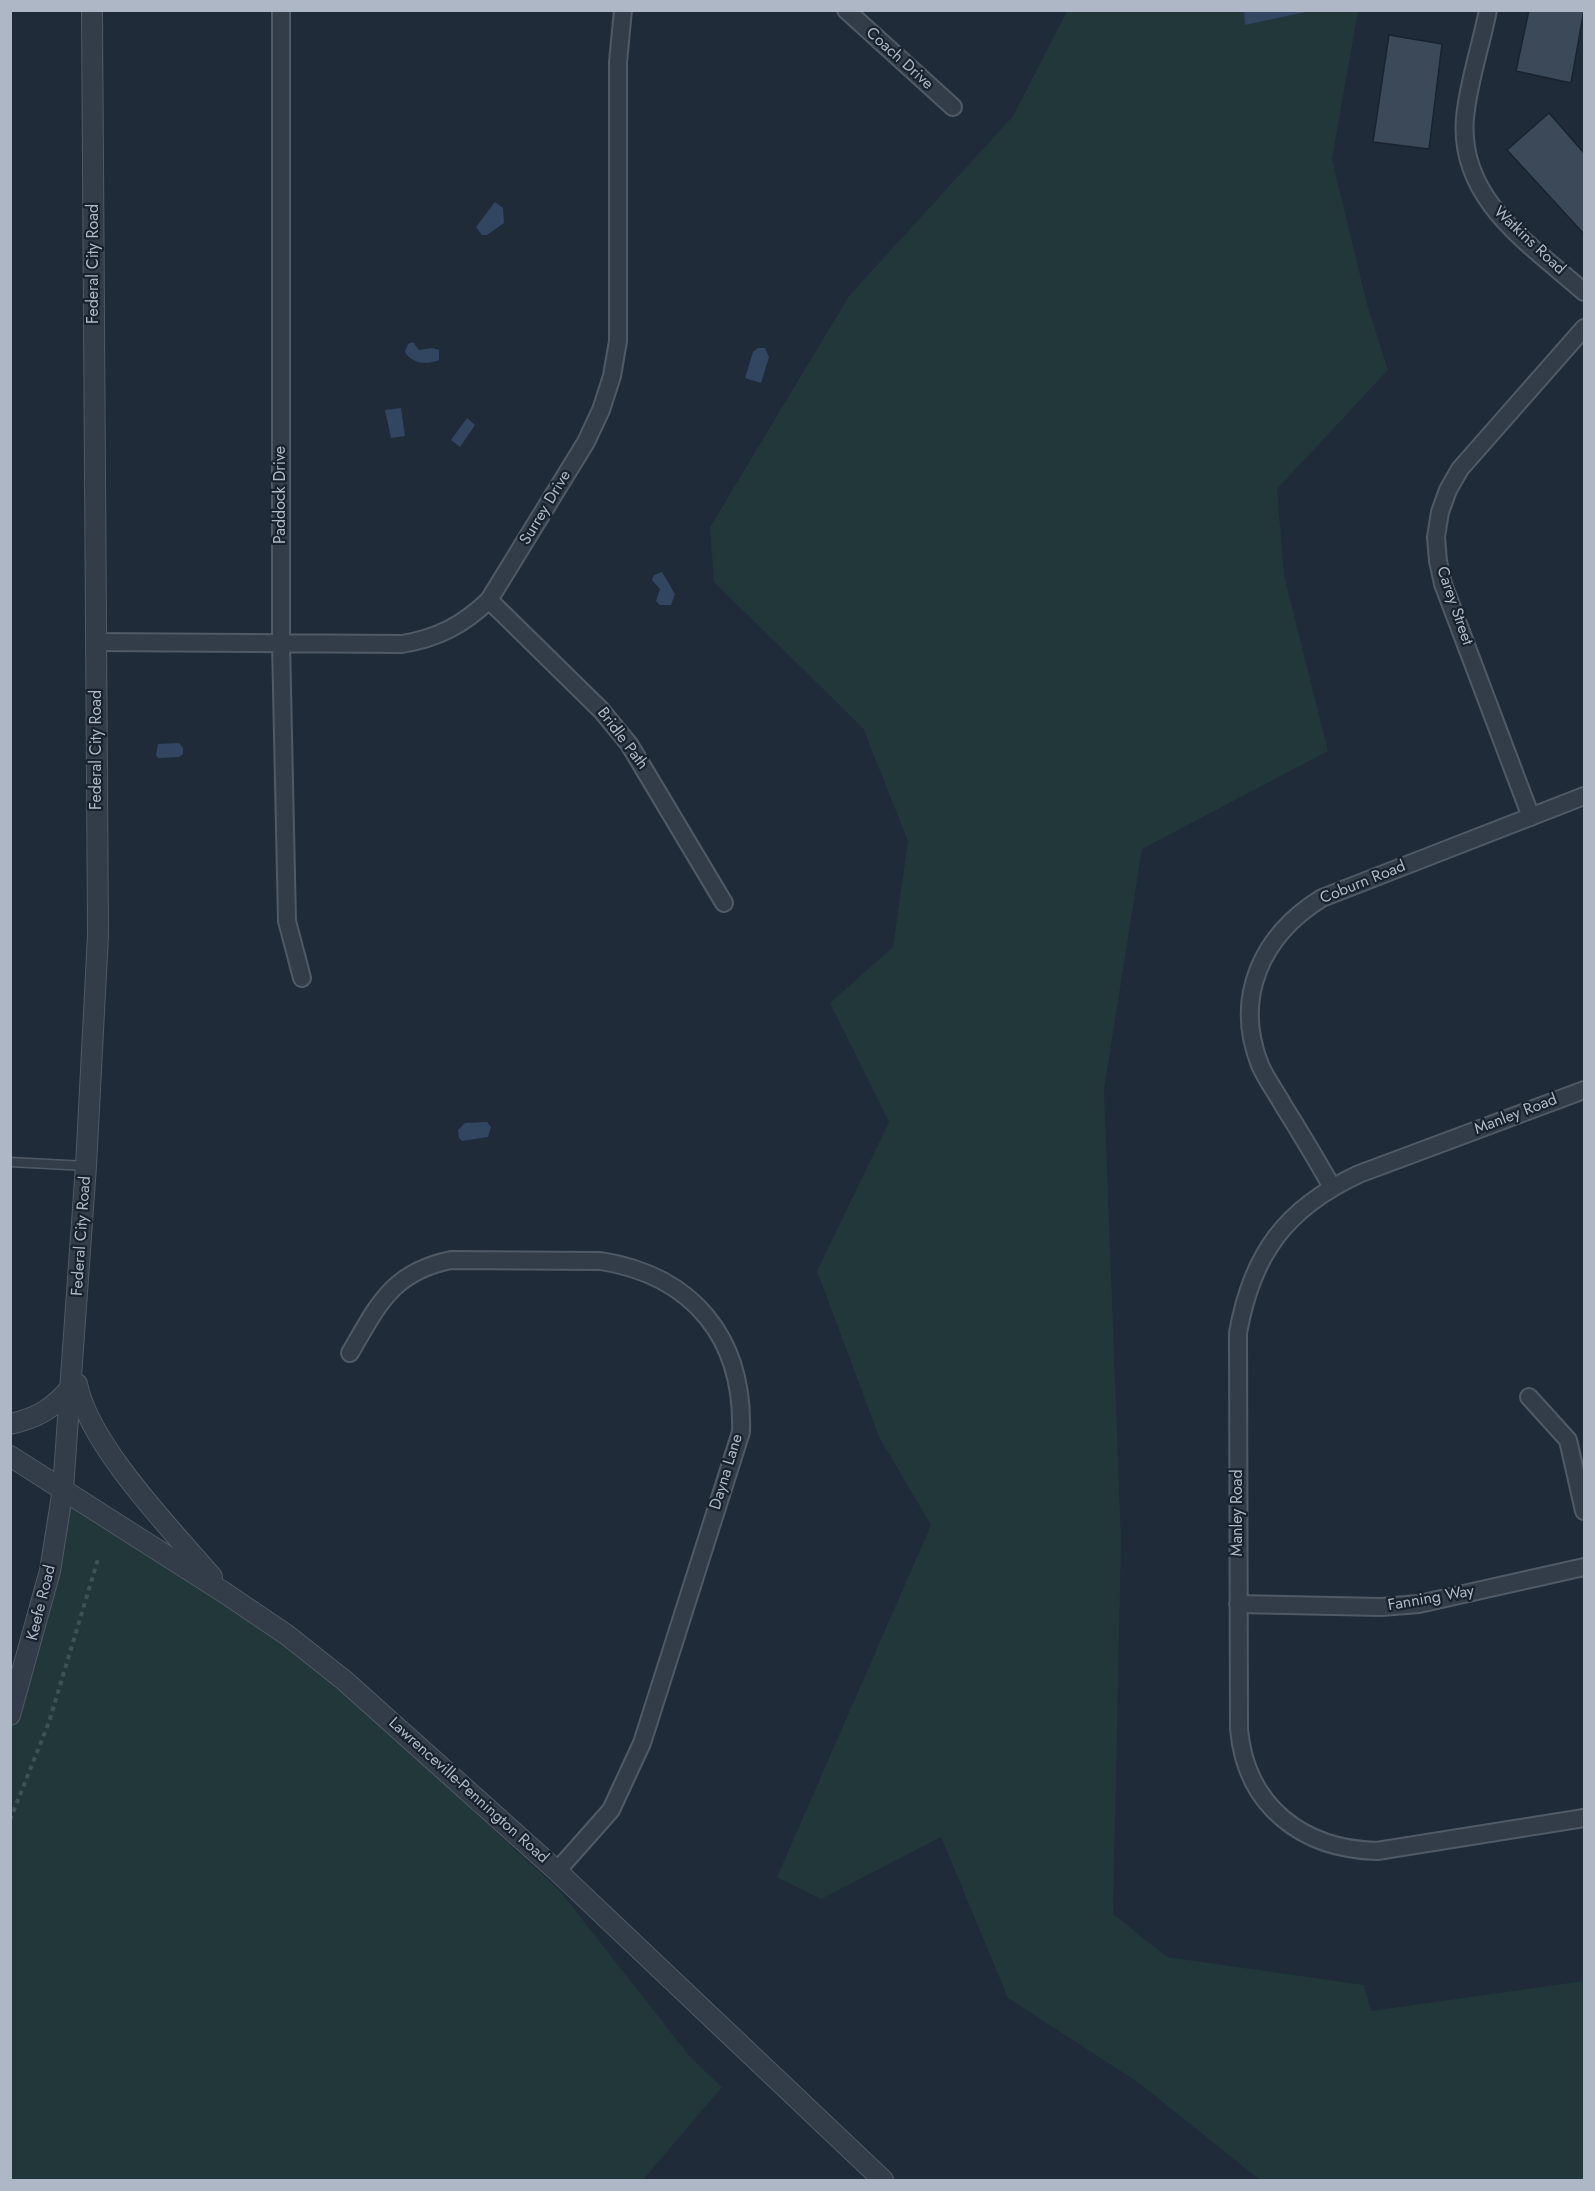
<!DOCTYPE html>
<html>
<head>
<meta charset="utf-8">
<style>
  body { margin:0 }
  #map { position:relative; width:1595px; height:2191px; overflow:hidden; background:#1f2b39; font-family:Jost,sans-serif }
  canvas { display:block }
  .frame { position:absolute; inset:0; border:12px solid #adb7c6; pointer-events:none }
</style>
</head>
<body>
<div id="map">
<canvas width="1595" height="2191"></canvas>
<div class="frame"></div>
</div>
<script>
const ctx = document.querySelector('canvas').getContext('2d');
ctx.lineJoin = 'round';
function fill(path, color) { ctx.fillStyle = color; ctx.fill(path, 'evenodd'); }
function trace(path, color, width, dash) { ctx.strokeStyle = color; ctx.lineWidth = width; ctx.lineCap = dash ? 'butt' : 'round'; ctx.setLineDash(dash || []); ctx.stroke(path); }
function drawText(font, color, halo, rows, align = 'center') {
  ctx.font = font + ' Jost,sans-serif'; ctx.lineWidth = 4.5; ctx.setLineDash([]); ctx.textBaseline = 'middle'; ctx.strokeStyle = halo; ctx.fillStyle = color; for (const [text, x, y, turn = 0] of rows) {
    ctx.save(); ctx.translate(x, y); ctx.rotate((+turn || 0) * Math.PI / 180); ctx.textAlign = isNaN(turn) ? turn : align; if (halo) ctx.strokeText(text, 0, 0); ctx.fillText(text, 0, 0); ctx.restore();
  }
}
fill(new Path2D(`
  M1067,11H1244L1246,25L1311,11H1358L1332,159L1367,304L1388,370L1277,489L1284,575L1328,751L1142,849L1104,1090L1121,1540L1113,1914L1167,1957L1364,1985L1371,2011L1584,1981V2180H1260L1139,2083L1008,1998L941,1837L821,1899L777,1877L931,1525L879,1437L817,1271L889,1122L830,1003L893,947L908,841L863,728L714,582L710,527L849,296L1013,116Z
  M68,1502L226,1602L347,1694L560,1891L691,2058L722,2087L643,2180H11V1728L23,1693Z`), '#21373a');
fill(new Path2D(`
  M1244,10H1311V11L1245,25Z
  M495,202L503,208L504,223L487,235H482L476,227Z
  M413,342L419,350L432,348L439,350V360C427,365 412,364 405,352L408,344Z
  M758,348H765L769,357L761,383L745,378L753,352Z
  M401,408L405,436L391,438L385,410Z
  M467,418L475,425L460,447L451,440Z
  M662,572L675,594L671,605H660L656,601L660,589L652,580L654,575Z
  M179,743L183,748V754L179,757L158,758L156,755L158,744Z
  M487,1122L491,1127L488,1137L462,1141L459,1138L458,1130L465,1123Z`), '#324661');
const building = new Path2D(`
  M1529,10H1584L1571,83L1516,71Z
  M1389,35L1442,44L1429,149L1373,142Z
  M1549,113L1584,153V234L1507,150Z`);
fill(building, '#3b4959');
trace(building, '#1a2430', 1.5);
const service = new Path2D(`
  M10,1162L86,1166`);
const minor = new Path2D(`
  M281,10V643L287,921L302,978
  M846,10L953,107
  M1488,10C1481,46 1468,83 1465,118C1458,200 1531,245 1584,292
  M489,600L601,710L629,744L724,903
  M96,642L402,644C438,638 463,625 489,600L586,442L601,410L612,376L618,341V62L623,10
  M1531,817L1443,584L1438,561L1436,537L1440,512L1448,490L1460,469L1584,328
  M1584,1090L1359,1174C1286,1208 1252,1254 1238,1333L1239,1729C1246,1807 1303,1849 1377,1851L1584,1818
  M1332,1187C1316,1159 1300,1132 1283,1105C1276,1092 1266,1079 1260,1065C1233,997 1262,935 1322,898L1584,796
  M350,1353C378,1305 392,1272 451,1260L601,1261C694,1276 744,1339 741,1432L642,1743L611,1810L557,1871
  M1529,1397L1568,1440L1584,1511
  M1238,1604L1381,1607L1419,1604L1584,1567`);
const tertiary = new Path2D(`
  M77,1384C89,1445 171,1529 212,1577
  M10,1424C38,1418 54,1408 72,1386
  M10,1456L225,1593L287,1635L345,1681L557,1871L883,2180
  M10,1715L50,1571L63,1489L86,1166L98,935L92,10`);
trace(service, '#505a67', 11);
trace(minor, '#505a67', 20);
trace(tertiary, '#505a67', 22);
trace(new Path2D(`
  M10,1820L49,1722L98,1559`), '#3c5354', 4, [4.5, 4.5]);
trace(service, '#333d49', 8);
trace(minor, '#333d49', 16);
trace(tertiary, '#333d49', 20);
drawText('16px', '#adb7c6', '#18222e', [
  ["Coach Drive",899,59,42],
  ["Watkins Road",1529,241,43],
  ["Federal City Road",94,264,-90],
  ["Paddock Drive",281,495,-90],
  ["Surrey Drive",546,508,-59],
  ["Carey Street",1454,606,71],
  ["Bridle Path",622,739,53],
  ["Federal City Road",97,750,-90],
  ["Coburn Road",1363,883,-22],
  ["Manley Road",1516,1115,-21],
  ["Federal City Road",82,1236,-86],
  ["Dayna Lane",727,1472,-73],
  ["Manley Road",1238,1513,-90],
  ["Fanning Way",1431,1599,-10],
  ["Keefe Road",42,1603,-76],
  ["Lawrenceville-Pennington Road",468,1791,42]
]);
</script>
</body>
</html>
